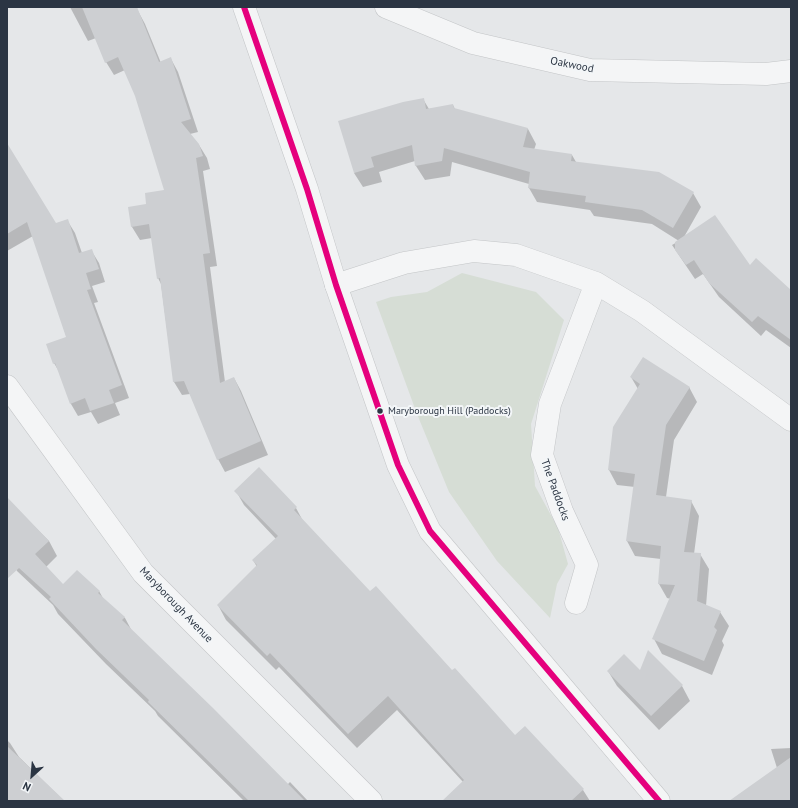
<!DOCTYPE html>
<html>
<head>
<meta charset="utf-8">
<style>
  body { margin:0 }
  #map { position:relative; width:798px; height:808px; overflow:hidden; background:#e5e7e9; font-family:"PT Sans",sans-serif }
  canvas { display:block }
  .frame { position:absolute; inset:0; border:8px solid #2b3543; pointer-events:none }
  .north { position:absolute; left:12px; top:756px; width:40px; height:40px; -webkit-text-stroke:3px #f3f6f8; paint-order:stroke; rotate:206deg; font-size:11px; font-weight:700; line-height:16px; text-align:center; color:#2b3543 }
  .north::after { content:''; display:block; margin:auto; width:14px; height:18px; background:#2b3543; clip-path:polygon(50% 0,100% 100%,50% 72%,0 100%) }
</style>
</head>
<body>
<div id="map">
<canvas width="798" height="808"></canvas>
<div class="frame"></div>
<div class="north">N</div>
</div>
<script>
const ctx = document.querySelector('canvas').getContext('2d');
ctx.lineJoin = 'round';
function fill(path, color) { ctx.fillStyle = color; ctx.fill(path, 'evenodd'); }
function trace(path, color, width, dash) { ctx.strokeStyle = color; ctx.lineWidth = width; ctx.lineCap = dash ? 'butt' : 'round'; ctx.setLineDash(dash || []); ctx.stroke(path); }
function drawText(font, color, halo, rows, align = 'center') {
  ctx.font = font + ' "PT Sans",sans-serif'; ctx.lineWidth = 4; ctx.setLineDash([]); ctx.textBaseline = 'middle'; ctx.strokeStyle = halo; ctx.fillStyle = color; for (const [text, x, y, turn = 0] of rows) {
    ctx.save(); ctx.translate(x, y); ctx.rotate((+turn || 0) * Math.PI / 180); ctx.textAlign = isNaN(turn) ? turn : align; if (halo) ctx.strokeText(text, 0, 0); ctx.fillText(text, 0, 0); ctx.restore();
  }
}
fill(new Path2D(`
  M462,273L536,292L564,320L531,424L535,486L558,528L568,564L557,584L550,618L497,561L449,492L417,414L376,302L391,297L427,292Z`), '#d6ddd5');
fill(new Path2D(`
  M70,7H132L138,11L145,24L161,63L171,59L178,72L198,132L190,134L199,145L207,158L210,169L203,171L217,266L210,267L225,382L234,378L241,391L268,455L225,472L218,459L190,394L182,395L174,382L161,284L158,278L152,238L140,240L132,227L129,208L147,205L166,191L136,96L125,70L114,75L106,62L96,38L88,41Z
  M423,99L429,109L453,105L455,109L528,129L536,144L534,150L572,155L576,162L693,193L701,207L684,237L750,266L791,292V348L766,330L761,336L719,297L703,274L695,279L672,245L679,241L652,224L594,216L590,210L537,202L529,188V184L452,162L450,176L425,180L416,166L415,161L379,172L382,182L363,187L354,173Z
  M7,146L55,224L67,220L75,233L82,253L91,250L99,263L105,282L92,286L98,302L94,303L129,398L115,403L120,415L98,424L91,412L78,416L71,404L61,375L54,363L67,338L33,236L7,251Z
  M631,377L689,387L697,402L674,440L666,497L691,501L699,516L694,554H700L709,569L706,606L720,612L729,626L722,641L724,645L712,675L662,654L654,639L671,599L667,598L659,584L661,559L635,556L627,541L635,487L617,485L609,470L614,428L638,389Z
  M236,491L296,508L303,521L370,593L452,671L515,737L525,727L583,790L590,801H443L463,782L397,710L357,748L279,667L276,670L226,620L218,605L257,567L253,560L276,539L244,505Z
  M7,499L49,541L57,556L46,567L63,586L99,591L104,600L125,618L133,633L287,785L290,782L308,801H244L158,716L155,711L106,664L58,614L53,605L17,571L7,552Z
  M608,671L640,672L682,686L690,701L659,730L617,686Z
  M7,740L10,743L19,757L64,801H7Z
  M791,748V801H731L777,768L771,749Z`), '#0003');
fill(new Path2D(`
  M82,7H137L159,62L171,57L191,119L181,122L199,144L203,156L196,158L210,253L203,254L220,383L234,377L261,441L217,460L184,381L173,382L160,278L157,279L149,224L131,227L128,207L146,204L145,193L164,190L135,96L118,57L105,63Z
  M424,98L426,109L453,104L454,108L528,128L523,147L572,154L571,161L659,172L694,192L673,228L642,210L585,202L586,196L528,188L530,172L444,148L442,161L415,166L412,145L371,157L374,167L354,173L338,121L403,102Z
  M7,143L56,223L68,219L79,253L92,249L99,269L86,273L91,289L87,290L122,385L109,390L114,403L90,411L85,398L70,404L55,363L53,364L46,344L66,337L27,222L7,234Z
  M715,215L750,265L756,258L791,290V340L758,316L752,322L709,283L694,260L686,265L675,250V242Z
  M643,357L690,387L666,425L656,495L692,500L684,552L701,553L697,601L721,611L714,627L717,630L704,661L652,639L675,585L658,584L661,546L626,541L635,474L608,470L613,427L640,384L630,377Z
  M259,467L297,507L294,510L370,591L376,586L452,670L455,668L515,735L525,726L584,789L571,801H442L464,780L388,696L348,734L270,653L267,656L217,605L257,565L252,560L278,536L234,491Z
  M7,497L49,541L35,554L63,584L77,570L100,591L98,593L125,617L122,620L213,708L305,801H249L148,702L149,700L96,649L49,599L51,597L19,568L7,579Z
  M648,650L683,685L651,716L607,671L624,654L640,670Z
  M7,746L65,801H7Z
  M791,757V801H729Z`), '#cdcfd2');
const minor = new Path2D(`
  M386,7L473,43L590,70L766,74L791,71
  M336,285L404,263L474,251L516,255L596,283L642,311L791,420
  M7,386L143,573L371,801
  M576,603L587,565L562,511L542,455L550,404L596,283`);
const tertiary = new Path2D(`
  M244,7L307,189L336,285L398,465L430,531L659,801`);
trace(minor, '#c3c5c7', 23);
trace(tertiary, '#c3c5c7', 23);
trace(minor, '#f4f5f6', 22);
trace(tertiary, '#f4f5f6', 22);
trace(new Path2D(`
  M244,7L307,189L336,285L398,465L430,531L659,801`), '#e5007d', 6);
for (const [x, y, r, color] of [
  [380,411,3.5,"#2b3543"]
]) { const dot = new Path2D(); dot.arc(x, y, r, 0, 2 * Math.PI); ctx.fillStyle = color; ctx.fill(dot); trace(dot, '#f3f6f8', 1.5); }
drawText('10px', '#2b3543', '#f3f6f8', [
  ["Maryborough Hill (Paddocks)",388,411]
], 'left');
drawText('11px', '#2b3543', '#f3f6f8', [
  ["Oakwood",572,65,11],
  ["The Paddocks",555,490,70],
  ["Maryborough Avenue",176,605,46]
]);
</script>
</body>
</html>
